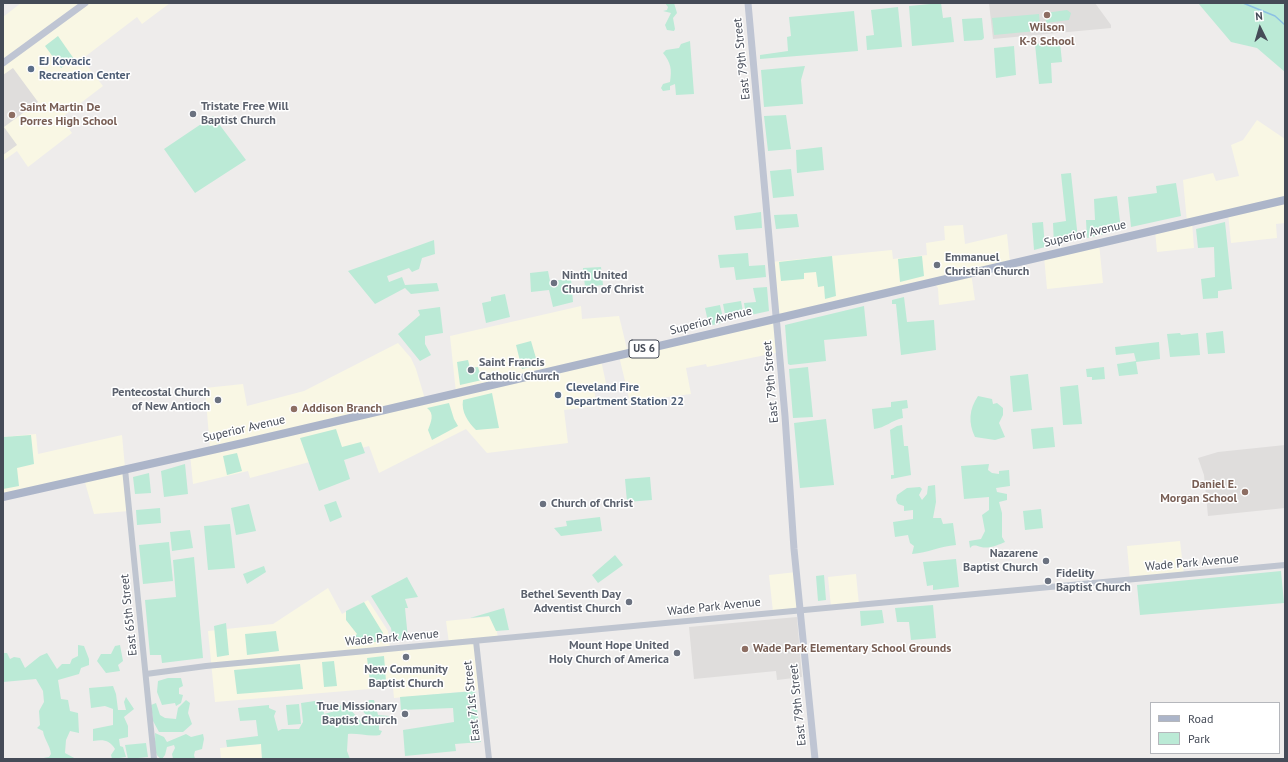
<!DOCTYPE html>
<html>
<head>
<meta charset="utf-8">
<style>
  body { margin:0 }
  #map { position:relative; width:1288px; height:762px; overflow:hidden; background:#eeeceb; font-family:"PT Sans",sans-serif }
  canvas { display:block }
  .frame { position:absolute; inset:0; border:4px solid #454b57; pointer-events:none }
  .legend { position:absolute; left:1150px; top:702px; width:130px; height:52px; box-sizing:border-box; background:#fff; border:1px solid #b5b7bc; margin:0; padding:5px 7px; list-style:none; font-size:12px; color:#454b57 }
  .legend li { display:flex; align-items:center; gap:8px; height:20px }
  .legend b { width:20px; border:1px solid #b5b7bc }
  .north { position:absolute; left:1240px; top:8px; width:40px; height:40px; -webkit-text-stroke:3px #fff; paint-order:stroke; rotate:355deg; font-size:11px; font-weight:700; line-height:16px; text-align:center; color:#454b57 }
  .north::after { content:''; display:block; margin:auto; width:14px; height:18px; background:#454b57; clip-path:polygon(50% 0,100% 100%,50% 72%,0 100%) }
</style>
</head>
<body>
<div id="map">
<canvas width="1288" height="762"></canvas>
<div class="frame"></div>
<ul class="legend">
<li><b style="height:5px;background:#acb5c9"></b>Road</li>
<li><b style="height:11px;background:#bbead6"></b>Park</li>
</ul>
<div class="north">N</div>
</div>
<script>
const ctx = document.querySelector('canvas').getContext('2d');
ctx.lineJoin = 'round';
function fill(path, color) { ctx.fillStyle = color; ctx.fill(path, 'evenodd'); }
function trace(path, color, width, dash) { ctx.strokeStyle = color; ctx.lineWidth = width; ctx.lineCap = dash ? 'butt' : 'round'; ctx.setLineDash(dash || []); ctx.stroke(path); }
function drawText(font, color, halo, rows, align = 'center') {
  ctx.font = font + ' "PT Sans",sans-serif'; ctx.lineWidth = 3; ctx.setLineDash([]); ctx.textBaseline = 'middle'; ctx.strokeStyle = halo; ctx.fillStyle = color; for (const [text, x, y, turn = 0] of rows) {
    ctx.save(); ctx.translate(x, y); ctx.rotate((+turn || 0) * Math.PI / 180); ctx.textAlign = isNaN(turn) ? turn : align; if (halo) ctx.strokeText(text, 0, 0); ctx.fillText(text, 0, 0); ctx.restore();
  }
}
fill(new Path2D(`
  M21,3H170L142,24L137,17L82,59L103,86L61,118L72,133L28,167L17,151L3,161V17Z
  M1257,120L1285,139V223L1276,224L1277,238L1231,243L1228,213L1192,222L1194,248L1157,252L1155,230L1187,222L1183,180L1213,173L1216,181L1239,176L1231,145L1243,140Z
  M963,225L965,244L1007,234L1010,263L971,273L975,300L939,305L938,288L933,282L777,318L780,352L707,367L706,364L686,368L691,394L630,402L619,356L601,360L607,388L594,390L597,406L564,410L568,443L487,453L466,429L379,473L369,446L250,478L248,471L193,484L190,454L210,449L205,388L243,384L247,406L304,391L398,343L411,358L416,369L425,399L456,393L450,336L581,306L582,319L619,316L628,353L776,318L771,262L892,250L893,259L927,255L926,243L945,240L944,226Z
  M1099,243L1103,283L1047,289L1044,256Z
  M36,434L38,454L122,435L129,511L94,514L84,479L3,497V437Z
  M1180,541L1184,575L1130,579L1127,546Z
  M797,572L800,610L773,612L769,575Z
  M856,574L859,605L831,607L828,577Z
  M328,588L342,614L368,600L388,631L390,649L449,643L446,621L495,616L498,639L476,641L481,690L394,698L393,687L215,702L208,631L273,624Z
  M261,744L262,759H221L220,748Z`), '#f9f7e4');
fill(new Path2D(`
  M989,3H1095L1111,25V28L993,39Z
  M13,68L38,102L4,127L17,145L3,155V75Z
  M1285,445V508L1208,516L1204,475L1198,458L1218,452Z
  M797,617L802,677L777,680L776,671L694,679L689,627Z`), '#dfdddc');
fill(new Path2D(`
  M665,3H674L677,13L673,18L675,29L674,31L667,30L665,25L671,13L663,11L667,10L668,7Z
  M941,3L943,18L951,17L954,42L912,46L909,6Z
  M1198,3H1285V72L1257,48L1231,42Z
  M898,7L902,47L867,50L866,36L874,35L871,10Z
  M1067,10L1071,13L1069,20L1046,23L1045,13Z
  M854,11L858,51L760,59V55L788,51L787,37L791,36L789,17Z
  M1039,14L1040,26L1036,31L994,35L992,18Z
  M982,18L984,38L982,40L964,41L962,19Z
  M58,36L74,59L61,68L45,46Z
  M690,41L694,94L676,95L675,84L670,86V90L663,91L661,88L663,84L670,82C672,69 671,63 663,53L666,50L679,48L681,44Z
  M1060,42L1062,62L1051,63L1052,83L1039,84L1035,44Z
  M1014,46L1016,75L996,78L994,48Z
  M805,66L801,80L803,104L764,107L761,70Z
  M786,115L791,149L768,151L764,116Z
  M213,116L246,160L195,193L164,149Z
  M822,147L824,170L797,173L796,150Z
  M791,169L794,196L773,198L770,171Z
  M1071,173L1078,239L1054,245L1053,223L1066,221L1061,174Z
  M1176,183L1181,216L1131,227L1128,197L1157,193L1156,186Z
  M1117,196L1121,230L1087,238L1086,220H1095L1094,199Z
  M761,212L762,228L736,230L734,216Z
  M797,214L799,227L776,229L774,215Z
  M1043,222L1045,247L1034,250L1032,223Z
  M1225,222L1232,289L1218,291V298L1203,299L1201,279L1215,277L1214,247L1198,248L1196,229Z
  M434,240L435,254L422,258L419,269L412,272L409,268L387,276L389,282L402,277L405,285L437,283L439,291L411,294L405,288L375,304L348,271Z
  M748,253L749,266L765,265L766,277L736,280L734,267L720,268L718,255Z
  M832,256L836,296L825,299L824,286L818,287L816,272L804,273V279L781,281L779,262Z
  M922,256L924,276L900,282L898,259Z
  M601,267L603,285L585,287L583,268Z
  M548,271L550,281L571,279L573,302L553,307L549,290L531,292L530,273Z
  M767,287L769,311L746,316L744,303L756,302L753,288Z
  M505,294L510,317L486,323L482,303L491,301V297Z
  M904,297L907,322L934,320L936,350L901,355L896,304H892V300Z
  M741,301L744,317L726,320L723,304Z
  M720,305L724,322L709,326L705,308Z
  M864,306L867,336L824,340L826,361L790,365L788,364L785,325Z
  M440,307L443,333L425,336V344L431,355L420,361L398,334L420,315L418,310Z
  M1223,331L1225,353L1208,354L1206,333Z
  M1180,333L1181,335L1198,333L1200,355L1170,357L1167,334Z
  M531,341L538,365L522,369L516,345Z
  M1159,342L1160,359L1136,362L1138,374L1119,376L1117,364L1136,361L1134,353L1116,355L1115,347Z
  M468,360L470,368L478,367L482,380L460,385L457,362Z
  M808,367L813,417L793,418L789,369Z
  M1104,367L1105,379L1092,380V377H1087L1086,369Z
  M1028,374L1032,410L1013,412L1010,376Z
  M1078,385L1082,424L1063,425L1060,387Z
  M492,393L499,428L476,430C468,422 461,412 463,400Z
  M978,396L992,399L993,404L997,403L1003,408V415L999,423L1005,437L995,440L975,437C968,423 969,409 978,396Z
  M907,400L908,408L902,409L903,418C892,420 885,428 874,429L872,409L891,407V402Z
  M449,403L454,419L458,426L432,440L428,430C431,422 435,414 427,408Z
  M826,419L834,485L800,488L794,423Z
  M902,425L904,446H908L911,475L891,479V475H894L890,430L897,426Z
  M1053,427L1055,447L1033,449L1031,429Z
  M336,429L342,447L361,442L365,453L344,460L350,479L319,491L300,438Z
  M31,435L34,464L17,468L19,486L3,489V437Z
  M237,453L242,471L227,475L223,456Z
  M185,464L188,494L164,497L161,471Z
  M989,464L988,470L992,473L999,474V471L1009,470L1010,486L996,488L997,492L1007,494V500L999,502L1002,513V537L1005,542C998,545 989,549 981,547C977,546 976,545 972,546L970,548L969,541L981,539L985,531L982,515L989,510V497L964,499L961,466Z
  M149,473L151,493L135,494L133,477Z
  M650,477L652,500L627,502L625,479Z
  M935,485L936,502L933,518H941L943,524L953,523L956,545C940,546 928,553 912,554L914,546L910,543L908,535L895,537L893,522L913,519V510L904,511V506L898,504L896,500L897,495L907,488L920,487L922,489L919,495L922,500L927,494L928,486Z
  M336,501L342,517L330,522L324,505Z
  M249,504L256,531L236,535L231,508Z
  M160,508L161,523L137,525L136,510Z
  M1041,509L1043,528L1025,530L1023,511Z
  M600,517L602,531L561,536L554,528L567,526L566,521Z
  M230,524L235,568L208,570L204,526Z
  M190,530L193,548L172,551L170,532Z
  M169,542L173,581L143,584L139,545Z
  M615,555L623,565L598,583L592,575Z
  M194,557L203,658L162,663L161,655H150L145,600L176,597L173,560Z
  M956,559L959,587L933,590V585L927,586L923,562Z
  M264,566L266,572L247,584L243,574Z
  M1281,571L1284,603L1140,615L1137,585Z
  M824,575L826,600L818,601L816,576Z
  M407,577L418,597L405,599L408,608H405L408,639L393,640L391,628L371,596Z
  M364,602L383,633V641L351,645V640L357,634L346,620V611Z
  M933,605L936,638L911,640L909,622H897L895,608Z
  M504,608L509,630L496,631L489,616L470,618Z
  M882,610L884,623L861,626L860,611Z
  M226,623L229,655L217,657L214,626Z
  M276,631L279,651L247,655L245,634Z
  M78,645L84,646L89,659V665L81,668L79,674L58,680L61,699L68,700L70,711L78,713L79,733L70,731L66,740L65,753L76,759H38L49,757L51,754C50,745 44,739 43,731L37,728L40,725L39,711L44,702L43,691L36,679L3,682V653H7L10,659L14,657L20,658L25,668L40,656L47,653L57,669L62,664H70L72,659L78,656Z
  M120,645L123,661L118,665L120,671L106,673L97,661L101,654H111L115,646Z
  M384,656L386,681L370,682L367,658Z
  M334,661L337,686L324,687L322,662Z
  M300,664L303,689L237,694L234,670Z
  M168,678H181L183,686L179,688V694L183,695L181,703L176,706L175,703L162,705L157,692L158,681Z
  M113,686L116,694L118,710H126L124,702L126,697L134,709L124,717L128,726V737L119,739L120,746L123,747L126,757L112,759L111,755L115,749C110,740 103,739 93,741V729L113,725V709L105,706L91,708L89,688Z
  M475,691L481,742L455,744L456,751L405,756L403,730L454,722L453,708L401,710L400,697Z
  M186,700L190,703L188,713L192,724L183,732H159L153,721L151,705L156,703L160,715L165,718L176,719L178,708Z
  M322,700L324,714L335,711L336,707L345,704L361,721L366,720V715L361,709L365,708L369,700H374L378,715L389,716L388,722L379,725V730L382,731L380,735C369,737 358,733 348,734L347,751L350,759H262L261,744L227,747L226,740L258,736L256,720L240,721L238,708L269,705V708L276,711L274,716L278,731L282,729H299L303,722L301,703Z
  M299,704L301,724L288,725L286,705Z
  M155,733L164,737L167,742L186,734L191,737L203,734L204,739L202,749L195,751L194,755L195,759H173L172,754L175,748L174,745L167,747L165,755L162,759C152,755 156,742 155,733Z
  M146,743L148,757L128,759L125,745Z`), '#bbead6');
trace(new Path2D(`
  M1243,3L1275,16L1285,25`), '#8cc0e4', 1.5);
trace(new Path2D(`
  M125,469L154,759
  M476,641L489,759
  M146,674L206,666L1285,565`), '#bfc5d0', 6);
trace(new Path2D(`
  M748,3L785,416L794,549L815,759
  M3,63L85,3`), '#bfc5d3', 7);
trace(new Path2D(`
  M3,497L243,443L1285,200`), '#acb5c9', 8);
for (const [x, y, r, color] of [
  [1047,15,4,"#8d6e63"],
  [31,69,4,"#5c6f8a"],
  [193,114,4,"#6b7280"],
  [12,115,4,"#8d6e63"],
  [937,265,4,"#6b7280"],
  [554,283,4,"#6b7280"],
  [471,370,4,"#6b7280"],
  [558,395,4,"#5c6f8a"],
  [218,400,4,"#6b7280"],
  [294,409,4,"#8d6e63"],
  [1245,492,4,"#8d6e63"],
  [543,504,4,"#6b7280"],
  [1046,561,4,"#6b7280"],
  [1048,581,4,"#6b7280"],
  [629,602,4,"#6b7280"],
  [745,649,4,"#8d6e63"],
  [677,653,4,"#6b7280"],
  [406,657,4,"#6b7280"],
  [405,714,4,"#6b7280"]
]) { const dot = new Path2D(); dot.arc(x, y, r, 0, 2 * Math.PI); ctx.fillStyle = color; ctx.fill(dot); trace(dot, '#fff', 1.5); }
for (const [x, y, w] of [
  [644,349,30]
]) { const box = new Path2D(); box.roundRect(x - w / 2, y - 9, w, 18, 3); ctx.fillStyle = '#fff'; ctx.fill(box); trace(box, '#454b57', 1); }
drawText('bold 11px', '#454b57', null, [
  ["US 6",644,349]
]);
drawText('bold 12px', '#785e54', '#fff', [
  ["Wilson",1047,28,"center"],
  ["K-8 School",1047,42,"center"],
  ["Saint Martin De",20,108],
  ["Porres High School",20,122],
  ["Addison Branch",302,409],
  ["Daniel E.",1237,485,"right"],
  ["Morgan School",1237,499,"right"],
  ["Wade Park Elementary School Grounds",753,649]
], 'left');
drawText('12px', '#454b57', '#fff', [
  ["East 79th Street",742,59,-96],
  ["Superior Avenue",1085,234,-13],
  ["Superior Avenue",711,321,-14],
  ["East 79th Street",771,382,-95],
  ["Superior Avenue",244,429,-13],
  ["Wade Park Avenue",1192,563,-5],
  ["Wade Park Avenue",714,607,-6],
  ["East 65th Street",129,615,-96],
  ["Wade Park Avenue",392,638,-5],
  ["East 71st Street",472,701,-96],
  ["East 79th Street",798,705,-96]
]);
drawText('bold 12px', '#4e5e75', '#fff', [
  ["EJ Kovacic",39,62],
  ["Recreation Center",39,76],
  ["Cleveland Fire",566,388],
  ["Department Station 22",566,402]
], 'left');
drawText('bold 12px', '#5b616d', '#fff', [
  ["Tristate Free Will",201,107],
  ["Baptist Church",201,121],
  ["Emmanuel",945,258],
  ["Christian Church",945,272],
  ["Ninth United",562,276],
  ["Church of Christ",562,290],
  ["Saint Francis",479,363],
  ["Catholic Church",479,377],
  ["Pentecostal Church",210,393,"right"],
  ["of New Antioch",210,407,"right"],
  ["Church of Christ",551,504],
  ["Nazarene",1038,554,"right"],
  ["Baptist Church",1038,568,"right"],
  ["Fidelity",1056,574],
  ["Baptist Church",1056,588],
  ["Bethel Seventh Day",621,595,"right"],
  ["Adventist Church",621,609,"right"],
  ["Mount Hope United",669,646,"right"],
  ["Holy Church of America",669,660,"right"],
  ["New Community",406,670,"center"],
  ["Baptist Church",406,684,"center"],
  ["True Missionary",397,707,"right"],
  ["Baptist Church",397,721,"right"]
], 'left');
</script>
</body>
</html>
